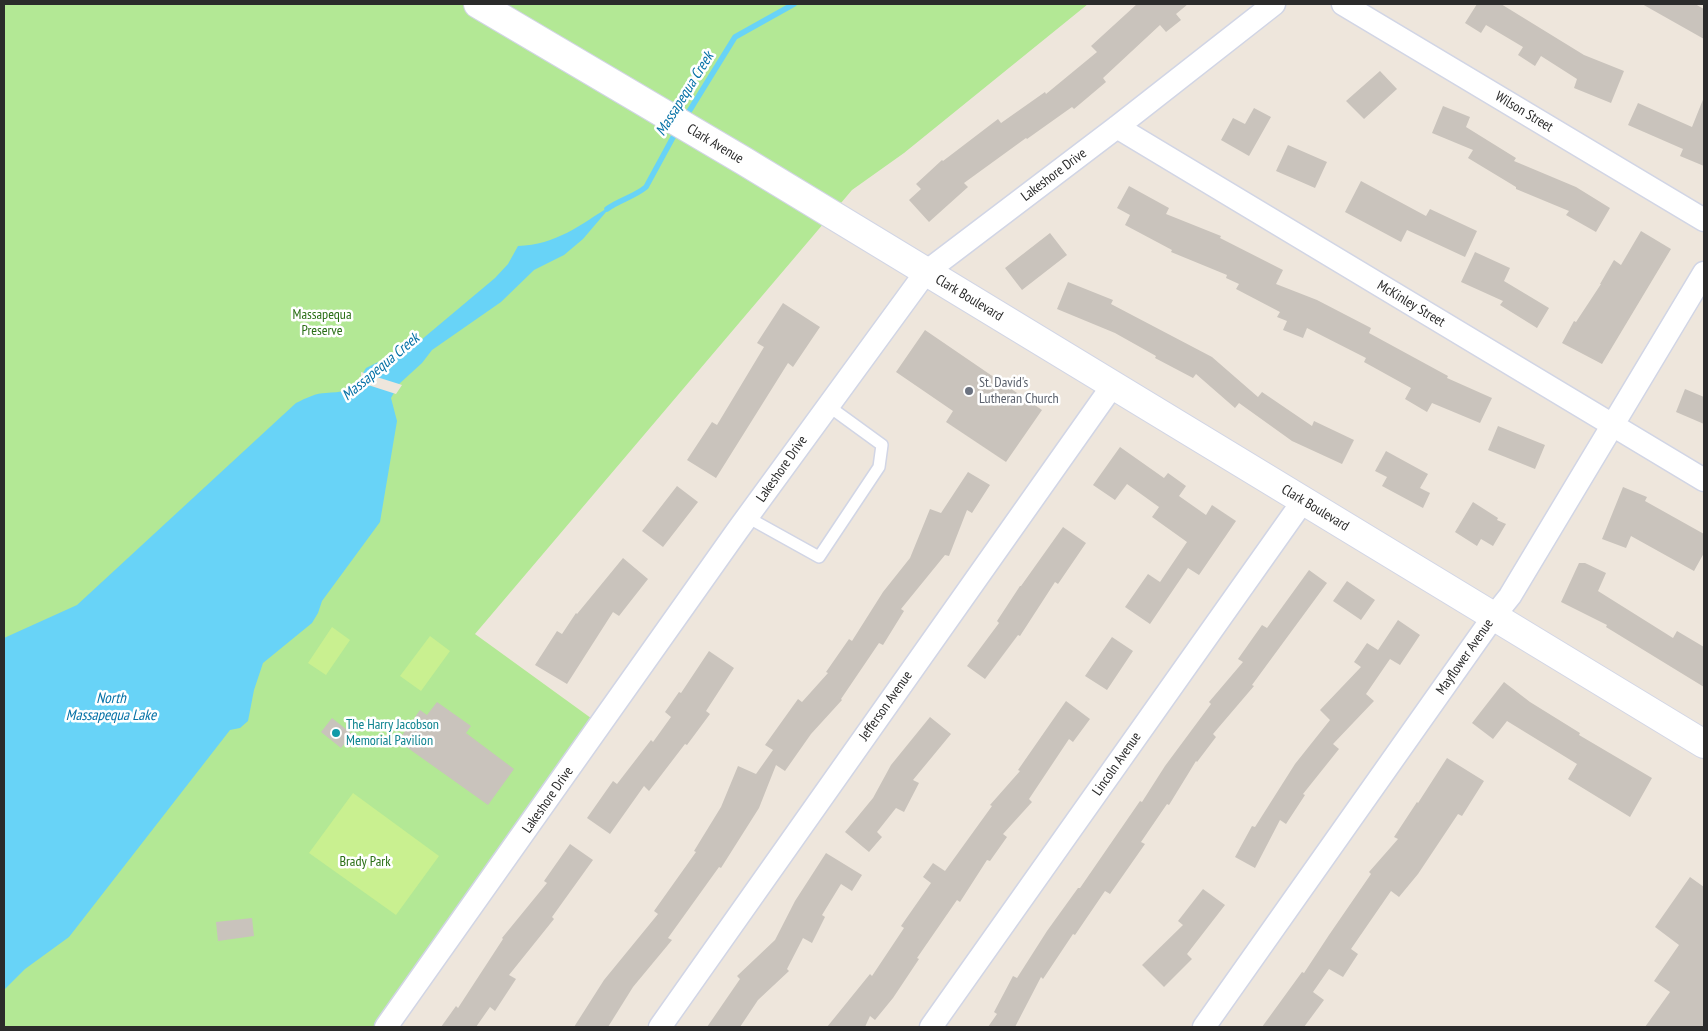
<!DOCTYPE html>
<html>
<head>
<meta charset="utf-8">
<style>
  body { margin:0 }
  #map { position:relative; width:1708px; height:1031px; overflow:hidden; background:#eee6dc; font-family:"PT Sans Narrow",sans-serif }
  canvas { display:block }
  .frame { position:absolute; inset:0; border:5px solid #2b2b2b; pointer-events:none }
</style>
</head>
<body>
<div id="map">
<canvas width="1708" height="1031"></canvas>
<div class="frame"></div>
</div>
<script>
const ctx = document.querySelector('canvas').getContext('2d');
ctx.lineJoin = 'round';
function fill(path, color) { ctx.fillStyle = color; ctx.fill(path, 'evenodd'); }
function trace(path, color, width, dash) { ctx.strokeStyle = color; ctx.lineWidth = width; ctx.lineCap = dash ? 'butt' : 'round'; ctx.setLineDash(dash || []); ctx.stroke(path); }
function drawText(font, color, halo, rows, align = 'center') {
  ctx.font = font + ' "PT Sans Narrow",sans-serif'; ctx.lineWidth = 5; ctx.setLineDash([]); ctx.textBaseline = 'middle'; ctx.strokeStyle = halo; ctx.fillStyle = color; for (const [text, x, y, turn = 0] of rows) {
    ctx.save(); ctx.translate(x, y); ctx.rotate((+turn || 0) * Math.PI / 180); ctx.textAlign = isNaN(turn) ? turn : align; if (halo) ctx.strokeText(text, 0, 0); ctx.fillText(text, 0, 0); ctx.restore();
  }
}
fill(new Path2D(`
  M4,4H1088L904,153L852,190L475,634L595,721L377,1027H4Z`), '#b3e895');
fill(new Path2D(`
  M332,627L350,640L326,675L308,663Z
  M430,636L450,651L421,691L400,676Z
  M353,793L439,856L396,915L309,853Z`), '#c9f090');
fill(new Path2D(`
  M612,205L583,239L564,255L534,270L501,302L432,350L422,363L399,384L391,398L397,421L380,522L322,601L318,613L312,623L263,663L254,690L248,721L240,728L230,730L69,937L25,969L4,990V638L77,605L296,403C306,398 316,393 326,393C340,392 352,391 365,384L363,373L366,368L378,362L402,356L495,278L508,264L518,246C556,245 580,225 612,205Z`), '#68d3f7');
fill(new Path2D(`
  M361,372L399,384L402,385L396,394L365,384L361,383Z`), '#eee6dc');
trace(new Path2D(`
  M685,118L735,37L794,4
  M607,209C619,200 634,197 646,187L677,130`), '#68d3f7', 5.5);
fill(new Path2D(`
  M1137,4H1188L1176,14L1181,20L1166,32L1160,25L1103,78L1106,82L1074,109L1072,107L1027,139L1026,138L964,183L968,187L929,222L909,200L921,189L916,184L942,160L943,161L998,119L1001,123L1045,92L1046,94L1097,52L1091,46Z
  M1477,4H1501L1584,55L1624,71L1611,103L1574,88L1577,79L1541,56L1535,66L1518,55L1523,47L1486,25L1481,33L1465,23Z
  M1642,4H1695L1704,9V39Z
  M1380,71L1397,89L1364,119L1346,101Z
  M1704,97V166L1680,156L1683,149L1628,125L1638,103L1692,127Z
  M1443,106L1470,117L1466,127L1516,158L1514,161L1576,187L1610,208L1596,232L1566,215L1569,211L1516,189V187L1468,158L1473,150L1432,133Z
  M1254,108L1271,117L1249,156L1221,140L1233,118L1245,124Z
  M1288,145L1327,162L1315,188L1276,171Z
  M1361,181L1426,216L1430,209L1477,231L1465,257L1407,230L1401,242L1345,212Z
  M1129,186L1169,208L1166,214L1221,236L1220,238L1283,270L1276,284L1317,300L1371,328L1369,333L1448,376L1447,378L1492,398L1480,423L1432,403L1427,412L1405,399L1411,388L1364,362L1366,358L1307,328L1303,338L1283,330L1287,321L1277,317L1280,312L1236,289L1239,284L1226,278L1227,275L1171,252L1172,250L1125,225L1130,215L1117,208Z
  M1641,231L1671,249L1602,364L1562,343L1574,321L1576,322L1601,284H1600L1614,260L1621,265Z
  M1050,233L1067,255L1022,290L1005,268Z
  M1475,252L1510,268L1504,281L1549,308L1537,328L1500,305L1503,301L1461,282Z
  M1068,282L1113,300L1111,304L1212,357L1258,397L1262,392L1312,426L1314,421L1354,440L1342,464L1292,441L1239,403L1235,408L1196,374L1193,378L1155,358L1156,356L1115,333L1057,309Z
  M783,303L820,327L793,367L788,363L716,478L687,460L712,422L717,425L764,347L757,343Z
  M925,330L1042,410L1006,462L946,422L953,411L896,372Z
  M1685,389L1704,397V424L1676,412Z
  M1498,426L1545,445L1535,469L1488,450Z
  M1120,447L1164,478L1168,473L1186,486L1179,496L1206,515L1212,505L1236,521L1199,575L1188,568L1150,624L1125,607L1148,574L1160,582L1187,542L1152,517L1159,507L1127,484L1115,500L1093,485Z
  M1386,451L1428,474L1420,488L1430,493L1423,508L1382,486L1387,477L1375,471Z
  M968,472L990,485L972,513L967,510L949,556L945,555L901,609L904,611L883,645L879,643L841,699L842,700L811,734L785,771L776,765L759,808L721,868L719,867L668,938L672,940L633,987L608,1027H574L604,980L658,914L654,911L696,852L694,851L721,807L738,766L756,774L773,750L765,745L798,699L802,702L828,673L826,672L849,639L852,641L883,592L910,558L930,509L941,513Z
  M677,486L698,502L663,547L642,531Z
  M1623,487L1647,497L1645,501L1704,534V553L1694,571L1631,536L1626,548L1602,539Z
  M1473,502L1498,518L1497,520L1506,524L1493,546L1481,539L1477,546L1455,532Z
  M1063,527L1086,543L1058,584L1055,582L1020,636L1018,635L985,679L967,666L999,623L997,621L1020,586H1021Z
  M623,558L648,579L619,616L613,612L567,684L535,665L557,631L562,634L576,613L577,614Z
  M1579,563H1585L1606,573L1598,591L1673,638L1677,631L1704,647V687L1606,627L1607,625L1561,602Z
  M1309,570L1327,583L1252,685L1254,686L1213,734L1216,737L1197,762L1196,761L1169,805L1167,804L1141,842L1145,844L1110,894L1105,891L1075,935L1073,934L1043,979L1041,977L1015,1027H988L997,1014L994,1012L1013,976L1017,978L1047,931L1078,888H1080L1140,801L1142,802L1165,766L1211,704L1209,702L1243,662L1238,659L1262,625L1267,628Z
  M1347,581L1375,600L1361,620L1333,601Z
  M1398,620L1420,635L1400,665L1390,659L1366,694L1374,701L1333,744L1339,749L1303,794L1305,795L1286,824L1280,820L1255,868L1235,857L1252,826L1255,827L1295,764L1330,720L1320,710L1361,667L1354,662L1367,643L1378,650Z
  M1112,637L1133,651L1107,690L1085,676Z
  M709,651L734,668L706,711L710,714L687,745L685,744L649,791L644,786L610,834L587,818L613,781L617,784L651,740L653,742L671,717L665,712L679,692L681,693Z
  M1504,682L1530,702L1580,733L1579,735L1652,778L1630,817L1568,779L1577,764L1507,721L1493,739L1472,723Z
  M1066,701L1090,719L1073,742L1069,739L1029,799L1032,802L1003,834L1007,837L990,861L987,860L960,902L957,900L917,958L919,959L893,998L875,1020L870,1016L865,1027H827L870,974L872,976L904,928L901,926L931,883L923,877L933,863L945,871L992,806L990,805L1020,771L1018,770Z
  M437,702L471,726L466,733L514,769L488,805L398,741L420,710L427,715Z
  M930,717L951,734L913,780L919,783L904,812L896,808L877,832L882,837L869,852L845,832L873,798L891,765Z
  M332,718L352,734L341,748L321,732Z
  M1447,758L1484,781L1462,816L1458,814L1418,874L1399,897L1391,891L1351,949L1358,954L1343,977L1329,969L1313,992L1324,1000L1304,1027H1262L1302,972L1304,973L1329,935L1371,874L1369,872L1398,839L1394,837L1417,802L1418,803Z
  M570,844L593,860L552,917L554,919L509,975L516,979L495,1011L490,1007L476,1027H441L456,1006L458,1008L503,939L502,938L547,883L544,881Z
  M826,853L862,875L852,891L841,884L822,915L825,917L812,943L803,938L787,969L789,971L758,1000L740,1027H707L740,979L737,976L775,940L795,901Z
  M1690,877L1704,887V1027H1645L1670,992L1654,981L1679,945L1655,927Z
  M1203,889L1225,905L1187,954L1192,959L1164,987L1142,965L1183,925L1178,921Z
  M252,918L254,936L218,941L216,922Z`), '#c9c3bc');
const service = new Path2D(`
  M747,517L819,557L879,467L882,445L827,405`);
const minor = new Path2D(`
  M1343,4L1704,220
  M1117,127L1704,480
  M386,1027L737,531L926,272L1117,127L1274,4
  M660,1027L1113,385
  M931,1027L1303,501
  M1204,1027L1494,616L1510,596L1704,273`);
const tertiary = new Path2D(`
  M478,4L744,161L1704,744`);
trace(service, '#d1d5e5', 14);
trace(minor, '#d1d5e5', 25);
trace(tertiary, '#d1d5e5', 30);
trace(service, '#fff', 11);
trace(minor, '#fff', 22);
trace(tertiary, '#fff', 28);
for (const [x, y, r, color] of [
  [969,391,5,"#6b7280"],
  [336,733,5,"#0f9aa8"]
]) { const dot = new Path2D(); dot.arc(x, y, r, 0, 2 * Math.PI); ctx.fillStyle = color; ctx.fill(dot); trace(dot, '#fff', 2); }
drawText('14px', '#2b2b2b', '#fff', [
  ["Wilson Street",1524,112,31],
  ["Clark Avenue",715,144,31],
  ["Lakeshore Drive",1054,175,-37],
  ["Clark Boulevard",969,298,31],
  ["McKinley Street",1411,304,31],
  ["Lakeshore Drive",782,469,-55],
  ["Clark Boulevard",1315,508,31],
  ["Mayflower Avenue",1465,657,-55],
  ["Jefferson Avenue",886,706,-55],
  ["Lincoln Avenue",1117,764,-55],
  ["Lakeshore Drive",548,800,-55]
]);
drawText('14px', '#296e15', '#fff', [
  ["Massapequa",322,315],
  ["Preserve",322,331],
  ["Brady Park",365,862]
]);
drawText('14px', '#5b616d', '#fff', [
  ["St. David's",979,383],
  ["Lutheran Church",979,399]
], 'left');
drawText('14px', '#0d838f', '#fff', [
  ["The Harry Jacobson",346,725],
  ["Memorial Pavilion",346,741]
], 'left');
drawText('italic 15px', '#0471a6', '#fff', [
  ["Massapequa Creek",685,94,-58],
  ["Massapequa Creek",381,367,-40],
  ["North",111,699],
  ["Massapequa Lake",111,716]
]);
</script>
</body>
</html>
